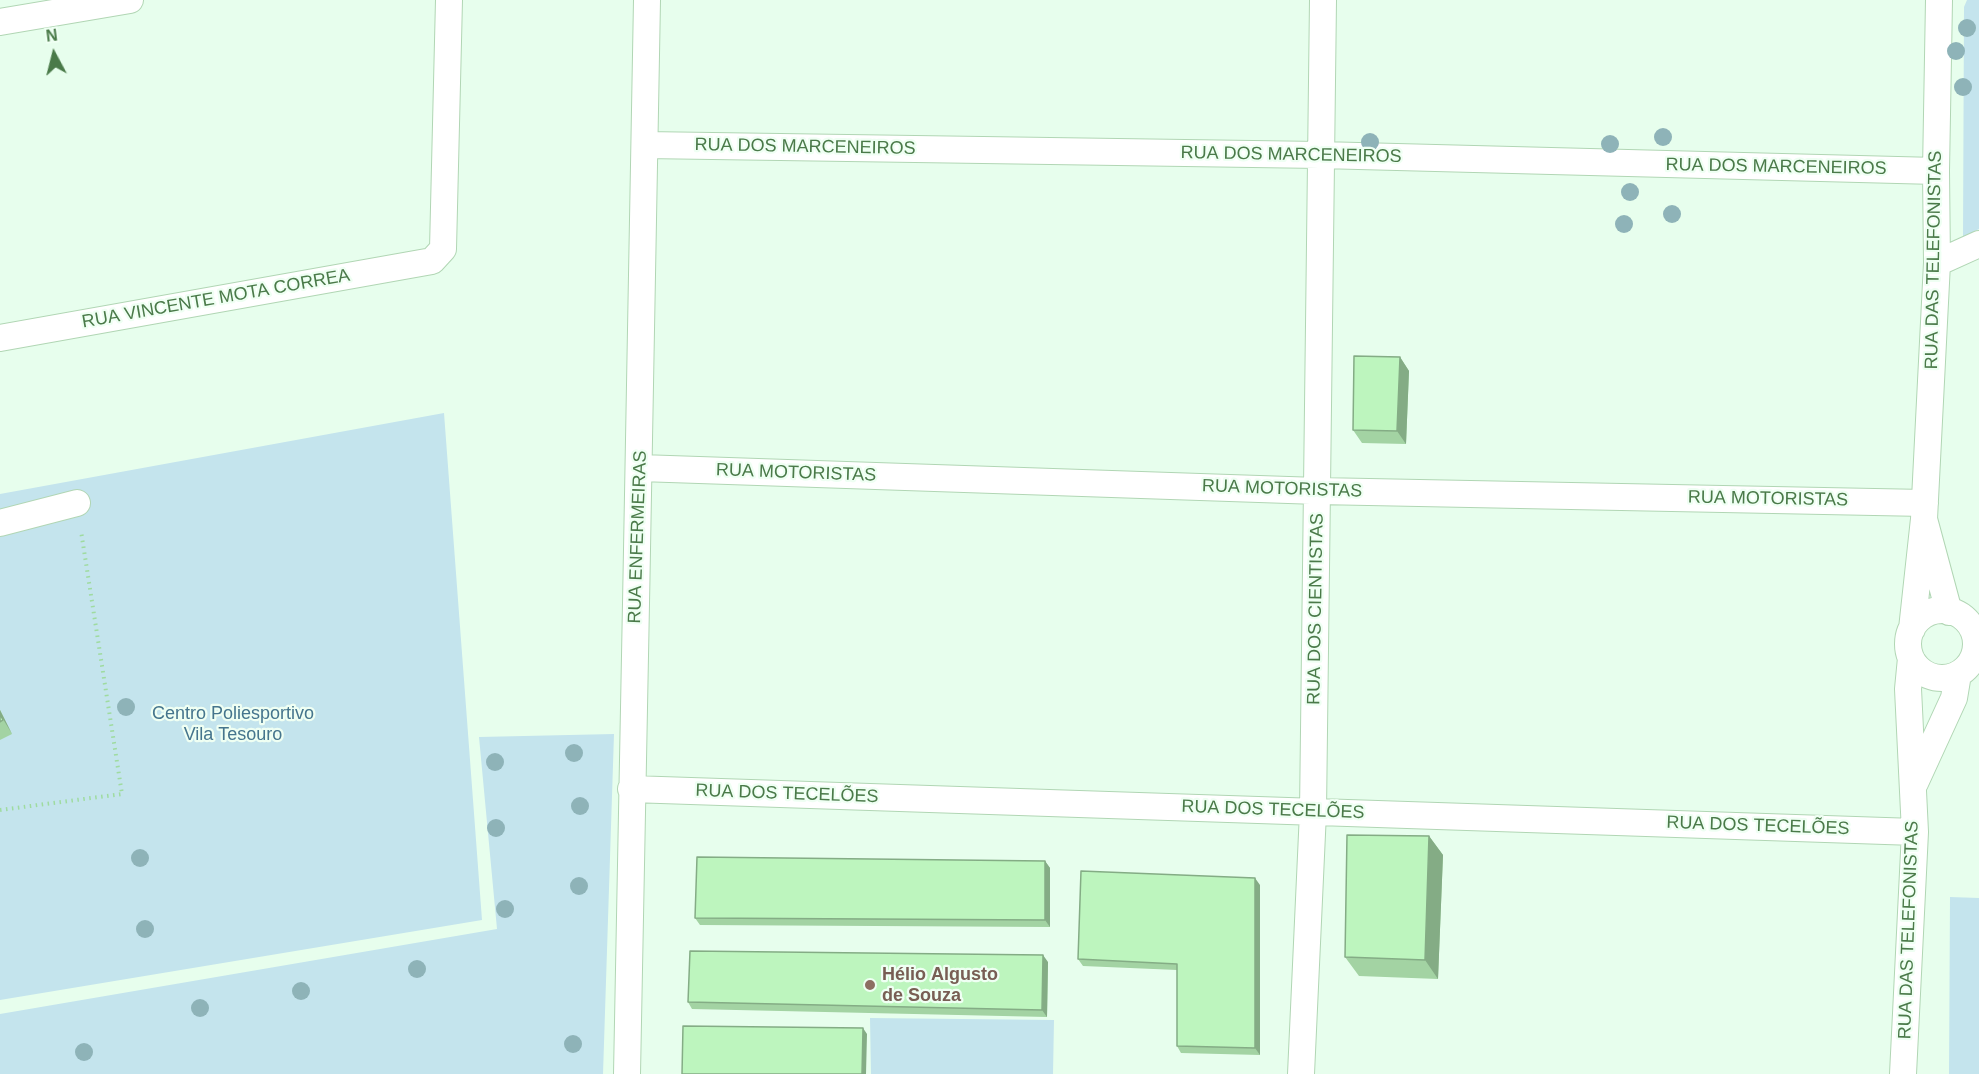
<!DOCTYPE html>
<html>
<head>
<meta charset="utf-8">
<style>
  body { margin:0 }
  #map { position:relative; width:1979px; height:1074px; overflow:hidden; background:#e7feed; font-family:Arial,sans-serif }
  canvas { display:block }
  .north { position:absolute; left:24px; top:24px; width:60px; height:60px; -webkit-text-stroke:4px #effff3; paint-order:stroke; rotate:353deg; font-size:16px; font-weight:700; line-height:24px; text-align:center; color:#4a7a49 }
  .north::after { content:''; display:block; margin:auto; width:21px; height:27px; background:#4a7a49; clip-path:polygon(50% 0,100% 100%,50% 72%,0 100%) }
</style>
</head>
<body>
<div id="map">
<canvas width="1979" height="1074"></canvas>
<div class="north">N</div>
</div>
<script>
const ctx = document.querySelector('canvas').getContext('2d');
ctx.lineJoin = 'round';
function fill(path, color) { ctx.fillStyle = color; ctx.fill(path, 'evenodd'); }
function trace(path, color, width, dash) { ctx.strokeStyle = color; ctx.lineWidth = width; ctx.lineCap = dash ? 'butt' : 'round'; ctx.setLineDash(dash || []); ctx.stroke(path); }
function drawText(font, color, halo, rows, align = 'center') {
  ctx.font = font + ' Arial,sans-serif'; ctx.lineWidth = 4.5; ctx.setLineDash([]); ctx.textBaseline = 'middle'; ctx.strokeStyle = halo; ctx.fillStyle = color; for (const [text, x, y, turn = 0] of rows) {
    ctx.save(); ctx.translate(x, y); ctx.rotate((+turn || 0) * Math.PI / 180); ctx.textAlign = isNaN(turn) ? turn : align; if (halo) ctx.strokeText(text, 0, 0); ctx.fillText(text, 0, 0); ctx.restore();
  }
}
fill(new Path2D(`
  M1967,0H1979V229L1963,237L1964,7Z
  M444,413L482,920L0,1000V494Z
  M614,734L603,1074H0V1014L497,929L479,737Z
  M1950,897L1979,898V1074H1949Z
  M870,1018L1054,1020L1053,1074H871Z`), '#c4e4ed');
const minor = new Path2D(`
  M0,22L130,0
  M645,145L1320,155L1936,171
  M1937,263L1979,244
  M0,338L432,261L443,249L449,0
  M640,468L1318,491L1925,503
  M1924,519L1937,263L1936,171L1939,0
  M0,523L77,503
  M1908 644a34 34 0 1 1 68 0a34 34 0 1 1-68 0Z
  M1912,629L1924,519L1949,612
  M1915,783L1954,698L1958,674
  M631,789L1915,832
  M627,1074C632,716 643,358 647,0
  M1301,1074L1313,812L1323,0
  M1903,1074L1915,832L1908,689L1911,658`);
trace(minor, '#b1d6b4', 28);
trace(new Path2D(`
  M0,810L122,794L81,531`), '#9fdba0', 4, [1.5, 4.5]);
trace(minor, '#fff', 26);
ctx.fillStyle = '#8eb3b8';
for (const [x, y] of [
  [1967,28],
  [1956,51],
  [1963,87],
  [1663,137],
  [1370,142],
  [1610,144],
  [1630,192],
  [1672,214],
  [1624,224],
  [126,707],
  [574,753],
  [495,762],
  [580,806],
  [496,828],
  [140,858],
  [579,886],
  [505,909],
  [145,929],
  [417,969],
  [301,991],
  [200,1008],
  [573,1044],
  [84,1052]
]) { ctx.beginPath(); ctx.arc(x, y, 9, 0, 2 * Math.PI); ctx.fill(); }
fill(new Path2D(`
  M1400,357L1409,371L1406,444L1362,443L1353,430Z
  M0,710L12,734L0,740Z
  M1429,836L1443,855L1438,979L1359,976L1345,957Z
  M1045,861L1050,868V927L700,925L695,918Z
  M1260,885V1055L1181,1053L1177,1046V970L1083,966L1078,959Z
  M1048,962L1047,1017L692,1009L688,1002Z`), '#a3d3a3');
fill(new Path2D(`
  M1400,357L1409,371L1406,444L1397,431Z
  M0,710L12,734L0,714Z
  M1429,836L1443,855L1438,979L1425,960Z
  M1045,861L1050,868V927L1045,920Z
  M1255,878L1260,885V1055L1255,1048Z
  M1043,955L1048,962L1047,1017L1042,1010Z
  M863,1028L867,1034L866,1074H862Z`), '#84ac85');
const building = new Path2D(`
  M1354,356L1400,357L1397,431L1353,430Z
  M0,714L3,720L0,722Z
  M1347,835L1429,836L1425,960L1345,957Z
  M697,857L1045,861V920L695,918Z
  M1081,871L1255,878V1048L1177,1046V964L1078,959Z
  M690,951L1043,955L1042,1010L688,1002Z
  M683,1026L863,1028L862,1074H682Z`);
fill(building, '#bdf5be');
trace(building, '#84ac85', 1.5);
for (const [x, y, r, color] of [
  [870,985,6,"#8d6e63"]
]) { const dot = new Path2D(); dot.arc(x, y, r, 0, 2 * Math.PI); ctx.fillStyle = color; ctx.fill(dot); trace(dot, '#effff3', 2); }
drawText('18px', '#4a7a49', '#effff3', [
  ["RUA DOS MARCENEIROS",805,147,1],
  ["RUA DOS MARCENEIROS",1291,155,1],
  ["RUA DOS MARCENEIROS",1776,167,1],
  ["RUA DAS TELEFONISTAS",1934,260,-89],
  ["RUA VINCENTE MOTA CORREA",216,299,-10],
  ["RUA MOTORISTAS",796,473,2],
  ["RUA MOTORISTAS",1282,489,2],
  ["RUA MOTORISTAS",1768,499,1],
  ["RUA ENFERMEIRAS",638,537,-88],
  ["RUA DOS CIENTISTAS",1316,609,-89],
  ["RUA DOS TECELÕES",787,794,2],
  ["RUA DOS TECELÕES",1273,810,2],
  ["RUA DOS TECELÕES",1758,826,2],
  ["RUA DAS TELEFONISTAS",1909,930,-88]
]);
drawText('18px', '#45758d', '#effff3', [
  ["Centro Poliesportivo",233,714],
  ["Vila Tesouro",233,735]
]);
drawText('bold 18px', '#785e54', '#effff3', [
  ["Hélio Algusto",882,975],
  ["de Souza",882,996]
], 'left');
</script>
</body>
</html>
